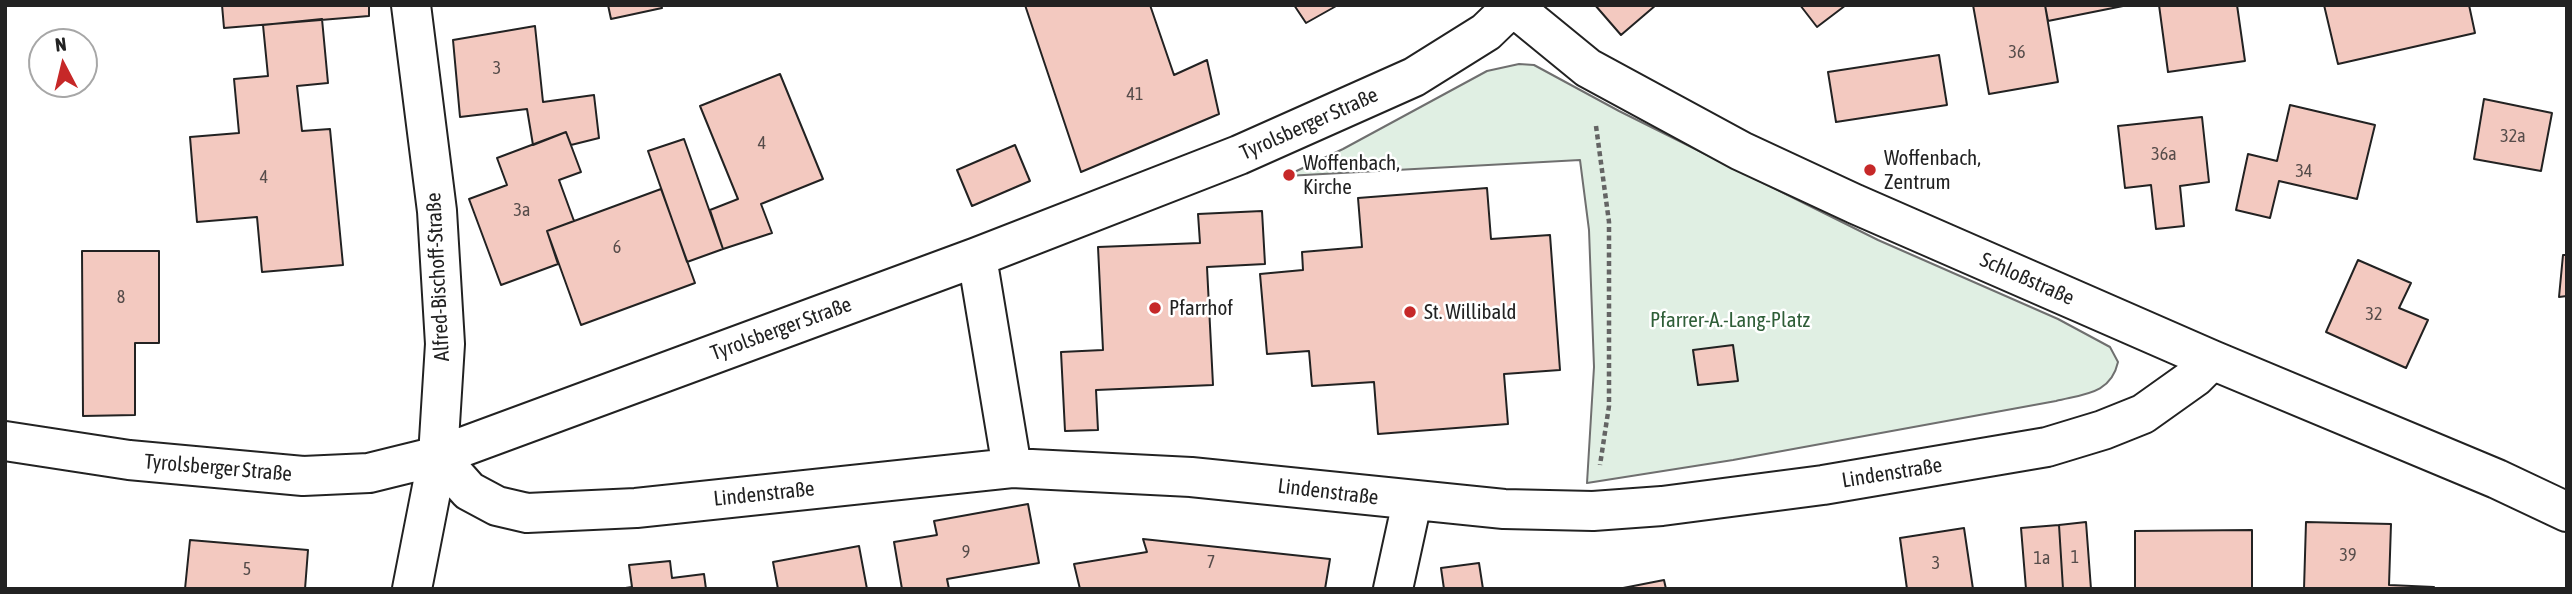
<!DOCTYPE html>
<html>
<head>
<meta charset="utf-8">
<style>
  body { margin:0 }
  #map { position:relative; width:2572px; height:594px; overflow:hidden; background:#fff; font-family:"Asap Condensed",sans-serif }
  canvas { display:block }
  .frame { position:absolute; inset:0; border:7px solid #222; pointer-events:none }
  .north { position:absolute; left:28px; top:28px; width:70px; height:70px; box-sizing:border-box; background:#fff; border:2px solid #a7a7a7; border-radius:50%; rotate:353deg; font-size:19px; font-weight:700; line-height:28px; text-align:center; color:#222 }
  .north::after { content:''; display:block; margin:auto; width:24px; height:32px; background:#c62828; clip-path:polygon(50% 0,100% 100%,50% 72%,0 100%) }
</style>
</head>
<body>
<div id="map">
<canvas width="2572" height="594"></canvas>
<div class="frame"></div>
<div class="north">N</div>
</div>
<script>
const ctx = document.querySelector('canvas').getContext('2d');
ctx.lineJoin = 'round';
function fill(path, color) { ctx.fillStyle = color; ctx.fill(path, 'evenodd'); }
function trace(path, color, width, dash) { ctx.strokeStyle = color; ctx.lineWidth = width; ctx.lineCap = dash ? 'butt' : 'round'; ctx.setLineDash(dash || []); ctx.stroke(path); }
function drawText(font, color, halo, rows, align = 'center') {
  ctx.font = font + ' "Asap Condensed",sans-serif'; ctx.lineWidth = 5; ctx.setLineDash([]); ctx.textBaseline = 'middle'; ctx.strokeStyle = halo; ctx.fillStyle = color; for (const [text, x, y, turn = 0] of rows) {
    ctx.save(); ctx.translate(x, y); ctx.rotate((+turn || 0) * Math.PI / 180); ctx.textAlign = isNaN(turn) ? turn : align; if (halo) ctx.strokeText(text, 0, 0); ctx.fillText(text, 0, 0); ctx.restore();
  }
}
const green = new Path2D(`
  M1519,64L1534,65L1619,111L1878,240L2058,319L2110,347L2118,362C2111,394 2084,394 2056,401L1733,460L1587,483L1594,367L1589,230L1580,160L1286,176L1343,149L1487,71Z`);
fill(green, '#e0efe3');
trace(green, '#6f6f6f', 2);
const building = new Path2D(`
  M222,5H369V16L224,28Z
  M608,5H661L662,8L611,19Z
  M1025,5H1150L1174,75L1207,60L1219,114L1081,172Z
  M1294,5H1338L1306,23Z
  M1595,5H1656L1621,35Z
  M1800,5H1846L1817,27Z
  M1973,5H2045L2058,82L1989,94Z
  M2045,5H2128L2048,21Z
  M2159,5H2237L2245,61L2168,72Z
  M2324,5H2469L2475,33L2338,64Z
  M322,19L328,83L297,86L302,131L330,129L343,265L262,272L257,217L197,222L190,137L239,133L234,79L268,76L263,25Z
  M535,26L543,102L594,95L599,138L571,145L566,132L533,145L527,109L460,117L453,40Z
  M1939,55L1947,105L1836,122L1828,72Z
  M780,74L823,179L761,204L772,233L723,249L710,210L738,199L700,106Z
  M2484,99L2552,113L2541,171L2474,159Z
  M2290,105L2375,125L2357,199L2279,181L2270,218L2236,210L2248,154L2277,161Z
  M2202,117L2209,182L2180,186L2184,226L2156,229L2151,185L2125,188L2118,126Z
  M566,132L581,172L559,180L574,221L547,231L558,264L501,285L469,199L507,185L497,158Z
  M684,139L723,249L687,262L648,151Z
  M1015,145L1030,181L972,206L957,170Z
  M1487,188L1491,239L1550,235L1560,370L1504,374L1508,424L1378,434L1374,382L1312,386L1309,351L1267,354L1260,274L1303,270L1302,252L1362,247L1358,198Z
  M661,189L695,283L581,325L547,231Z
  M1262,211L1265,264L1207,267L1213,385L1096,390L1098,430L1065,431L1061,352L1103,350L1098,247L1200,243L1198,214Z
  M82,251H159V343H135V415L83,416Z
  M2563,255H2567V296L2559,297Z
  M2358,260L2411,283L2399,308L2428,320L2406,368L2326,332Z
  M1733,345L1738,381L1698,385L1693,350Z
  M1028,504L1039,563L947,579L949,589H902L894,542L937,535L934,521Z
  M2086,522L2091,589H2063L2059,525Z
  M2306,522L2391,524L2389,585L2434,587V589H2304Z
  M2059,525L2063,589H2026L2021,528Z
  M1964,528L1973,589H1907L1900,538Z
  M2252,530V589H2135V531Z
  M1143,539L1330,559L1325,589H1080L1074,564L1147,552Z
  M190,540L308,550L305,589H185Z
  M859,546L867,589H778L773,562Z
  M670,561L672,578L704,574L706,589H619L632,587L629,565Z
  M1479,563L1483,589H1444L1441,568Z
  M1664,580L1666,589H1618Z`);
fill(building, '#f3c9c0');
trace(building, '#222', 2);
const minor = new Path2D(`
  M411,5L437,211L445,344L438,456L412,589
  M1511,5L1588,68L1741,151L1855,204L2212,360L2497,479L2567,512
  M977,257L1012,468
  M5,441L129,460L303,476L369,473L438,456L977,257L1239,155L1414,77L1486,32L1514,5
  M438,456L469,491L497,506L527,513L636,508L1012,468L1191,477L1504,509L1593,511L1662,506L1823,485L2047,447L2103,430L2143,414L2195,377L2212,360
  M1393,589L1412,502`);
trace(minor, '#222', 42);
trace(new Path2D(`
  M1596,126L1609,222V406L1600,465`), '#646464', 4.5, [5, 3.5]);
trace(minor, '#fff', 38);
for (const [x, y, r, color] of [
  [1870,170,7,"#c62828"],
  [1289,175,7,"#c62828"],
  [1155,308,7,"#c62828"],
  [1410,312,7,"#c62828"]
]) { const dot = new Path2D(); dot.arc(x, y, r, 0, 2 * Math.PI); ctx.fillStyle = color; ctx.fill(dot); trace(dot, '#fff', 2.5); }
drawText('18px', '#564c4a', null, [
  ["36",2017,52],
  ["3",497,68],
  ["41",1135,94],
  ["32a",2513,136],
  ["4",762,143],
  ["36a",2164,154],
  ["34",2304,171],
  ["4",264,177],
  ["3a",522,210],
  ["6",617,247],
  ["8",121,297],
  ["32",2374,314],
  ["9",966,552],
  ["39",2348,555],
  ["1",2075,557],
  ["1a",2042,558],
  ["7",1211,562],
  ["3",1936,563],
  ["5",247,569]
]);
drawText('21px', '#222', '#fff', [
  ["Tyrolsberger Straße",1309,124,-24],
  ["Alfred-Bischoff-Straße",438,277,-93],
  ["Schloßstraße",2027,279,24],
  ["Tyrolsberger Straße",781,329,-20],
  ["Tyrolsberger Straße",218,468,5],
  ["Lindenstraße",1892,473,-9],
  ["Lindenstraße",1328,492,7],
  ["Lindenstraße",764,494,-6]
]);
drawText('21px', '#222', '#fff', [
  ["Woffenbach,",1884,158],
  ["Zentrum",1884,182],
  ["Woffenbach,",1303,163],
  ["Kirche",1303,187],
  ["Pfarrhof",1169,308],
  ["St. Willibald",1424,312]
], 'left');
drawText('21px', '#2f5e38', '#fff', [
  ["Pfarrer-A.-Lang-Platz",1730,320]
]);
</script>
</body>
</html>
